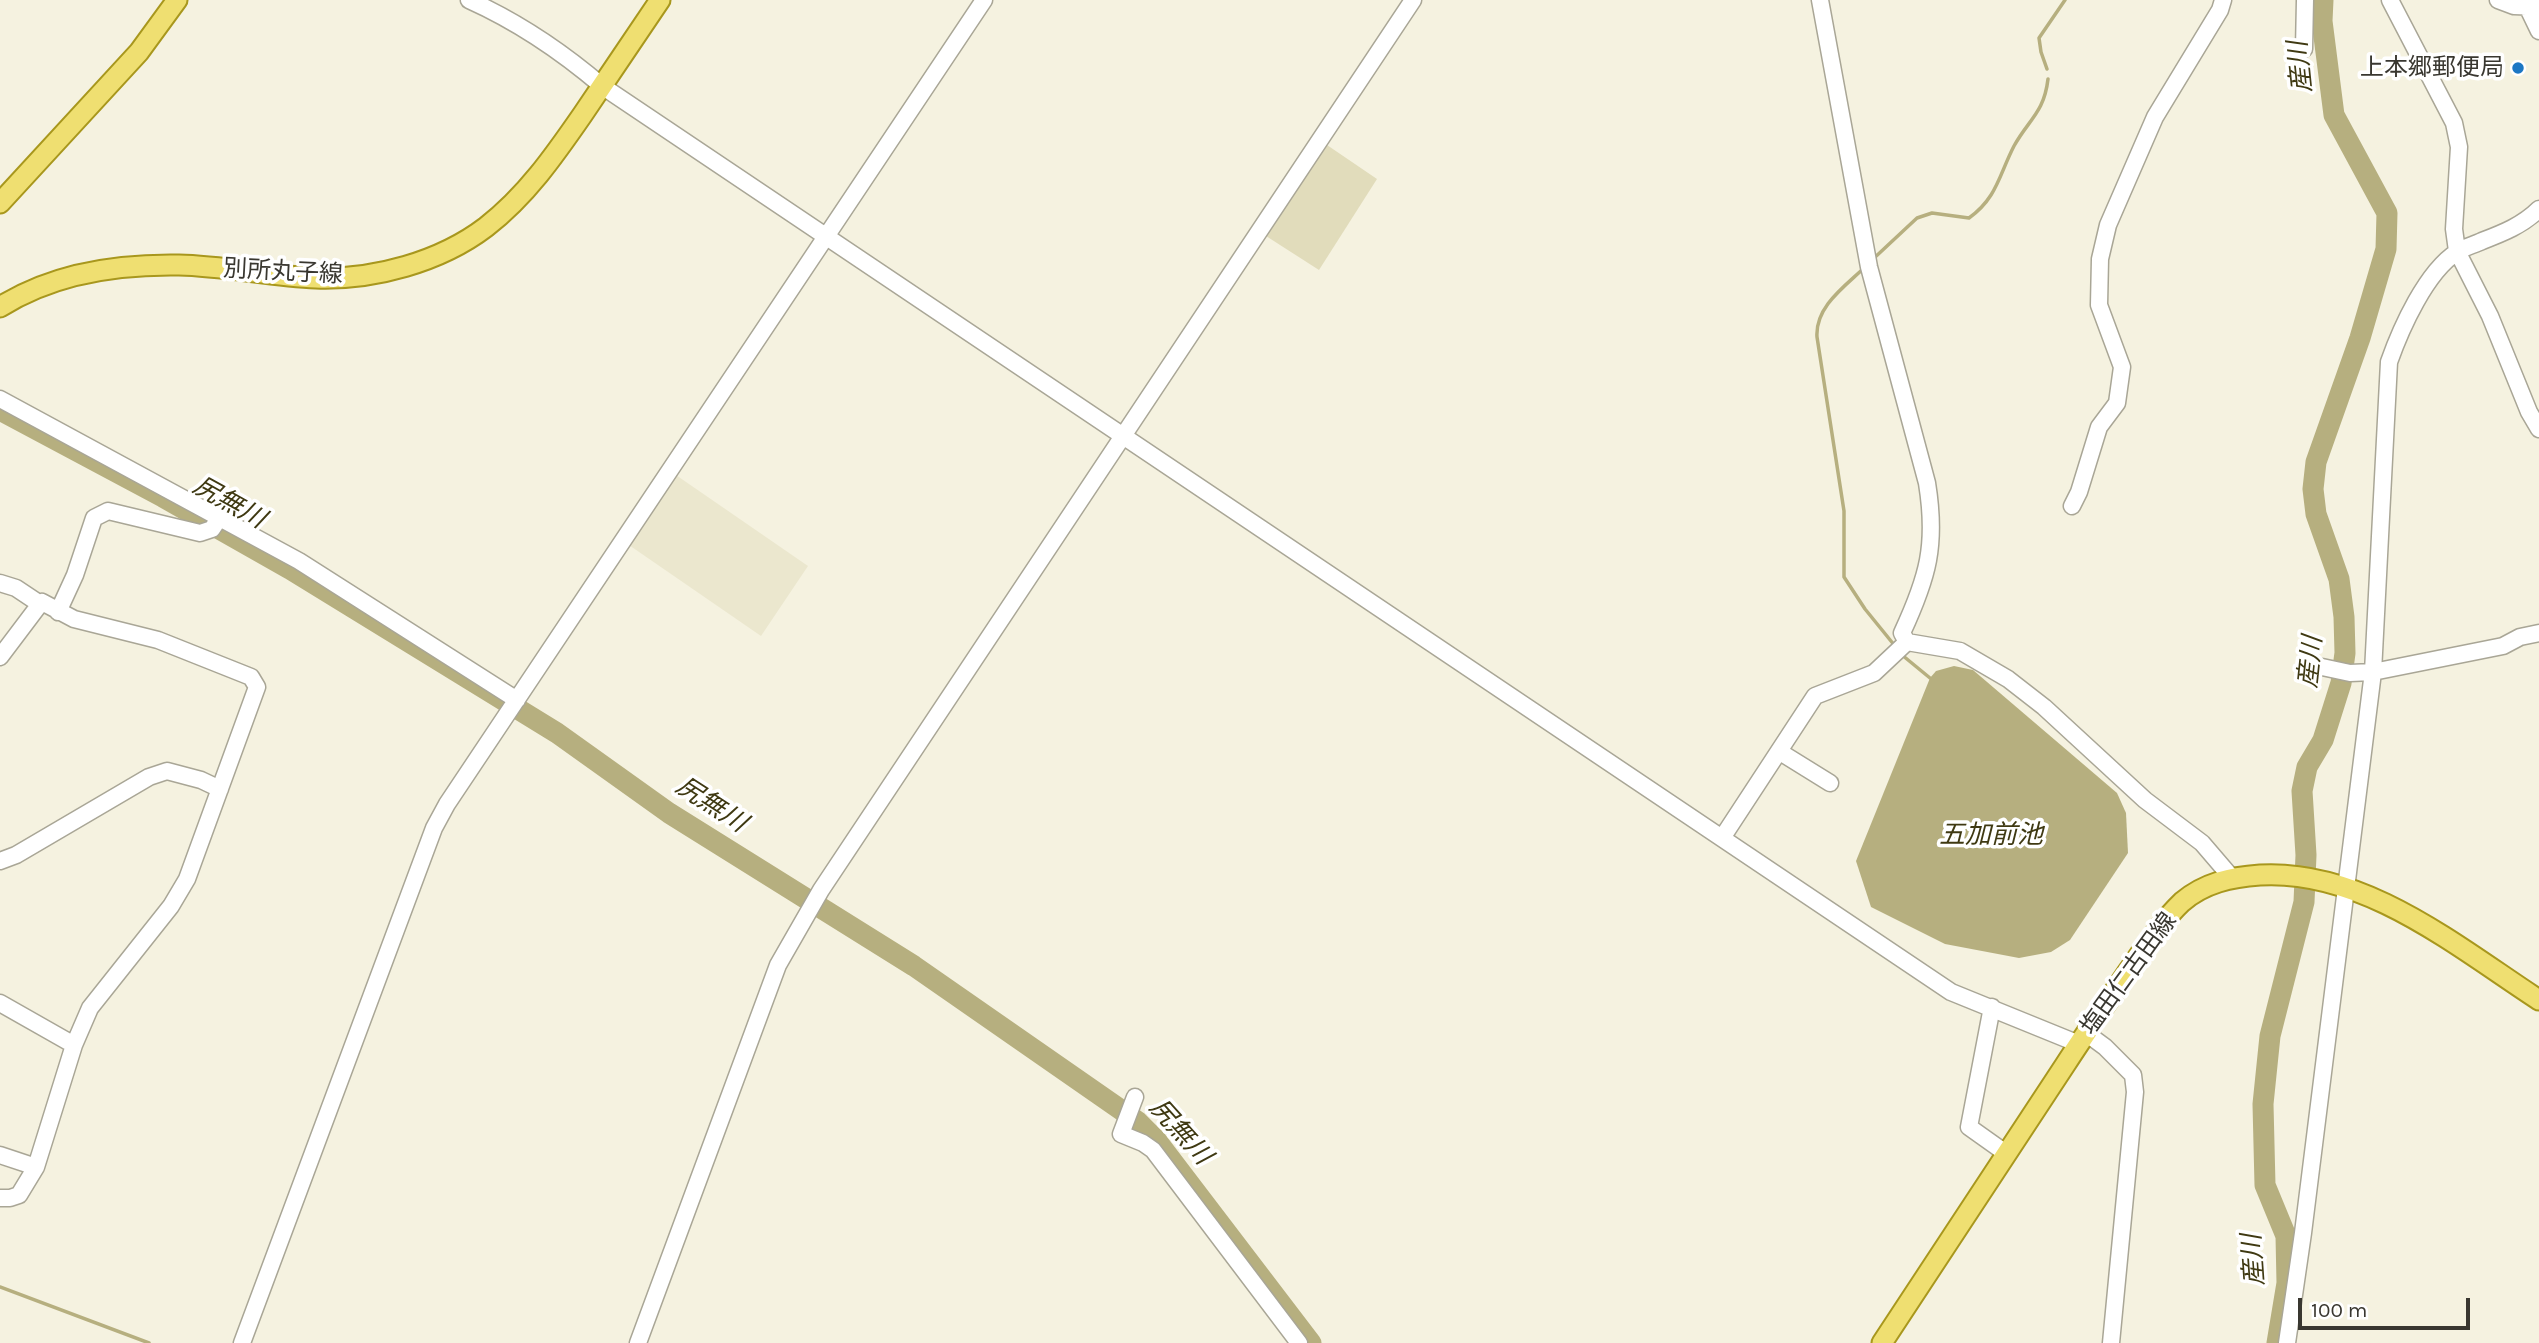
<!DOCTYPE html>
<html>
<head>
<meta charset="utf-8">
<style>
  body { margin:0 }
  #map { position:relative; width:2539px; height:1343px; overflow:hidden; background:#f5f2e0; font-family:Karla,sans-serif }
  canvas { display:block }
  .scale { position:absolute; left:2298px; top:1298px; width:172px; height:32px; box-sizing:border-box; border:4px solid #393730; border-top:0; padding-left:9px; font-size:21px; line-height:24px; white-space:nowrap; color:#393730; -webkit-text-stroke:5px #fff; paint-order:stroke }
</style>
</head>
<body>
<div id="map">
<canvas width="2539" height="1343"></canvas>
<div class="scale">100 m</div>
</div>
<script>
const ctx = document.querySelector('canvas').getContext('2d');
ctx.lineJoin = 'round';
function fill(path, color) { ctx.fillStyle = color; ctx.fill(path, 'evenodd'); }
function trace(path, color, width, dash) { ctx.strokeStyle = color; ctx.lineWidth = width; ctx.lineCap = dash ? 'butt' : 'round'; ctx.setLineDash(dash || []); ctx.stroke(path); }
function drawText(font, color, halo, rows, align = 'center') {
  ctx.font = font + ' Karla,"Noto Sans JP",sans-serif'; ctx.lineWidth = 7; ctx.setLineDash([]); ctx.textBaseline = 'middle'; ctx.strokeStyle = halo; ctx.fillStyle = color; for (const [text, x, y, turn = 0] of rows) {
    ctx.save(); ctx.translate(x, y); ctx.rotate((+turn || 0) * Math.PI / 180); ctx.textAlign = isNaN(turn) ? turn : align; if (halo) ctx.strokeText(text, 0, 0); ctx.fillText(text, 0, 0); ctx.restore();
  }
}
fill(new Path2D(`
  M673,473L808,566L761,636L626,543Z`), '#ebe7ce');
fill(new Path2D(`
  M1327,145L1377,179L1319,270L1266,236Z`), '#e1dcbb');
fill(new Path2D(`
  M1954,666L1973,670L2117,793L2126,813L2128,853L2070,940L2051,952L2019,958L1945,944L1871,907L1856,861L1930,678L1936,671Z`), '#b6af7f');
trace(new Path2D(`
  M2047,69L2041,52L2039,38L2065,0
  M1872,260L1917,218L1932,213L1969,218C1997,198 1999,175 2014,146C2029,119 2044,113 2048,79
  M1864,268C1844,287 1815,307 1817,337L1844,511V577L1865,609L1895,646
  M1902,655L1930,678
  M0,1287L149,1343`), '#b6af7f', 3.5);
trace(new Path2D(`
  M0,410L163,497L290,569L557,733L669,813L914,966L1137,1121L1157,1141L1311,1343
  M2277,1343L2287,1283L2286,1236L2265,1185L2263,1104L2270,1036L2304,902L2306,855L2302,791L2307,767L2323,740L2341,683L2345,653L2344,617L2339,579L2316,514L2313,489L2316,462L2360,338L2386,249L2387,213L2334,115L2322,21L2323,0`), '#b6af7f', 21);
const minor = new Path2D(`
  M469,0C518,22 561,51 602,86L1951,992L2079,1044
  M1820,0L1869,267L1927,483C1937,545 1928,577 1902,633L1907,642
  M2390,0L2454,123L2459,147L2454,229L2457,251L2490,316L2529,412L2539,429
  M2498,0L2514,6L2539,7
  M2524,0L2539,31
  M2304,49L2305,0
  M0,399L299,561L517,700
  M2072,506L2079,492L2099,427L2117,403L2122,367L2099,305L2100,259L2108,225L2155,117L2220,10L2223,0
  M0,583L16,588L40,604L42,602L74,619L158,640L251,677L257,687L187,879L171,906L90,1008L74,1045L36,1167L19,1195L10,1198H0
  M58,612L75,575L94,518L108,511L200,533L212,529L220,517
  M0,657L40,604
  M2322,667L2350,673L2373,672L2503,646L2520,637L2539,633
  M1780,752L1830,783
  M1722,838L1815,696L1874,673L1907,642L1960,651L2008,679L2044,707L2145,800L2202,843L2232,878
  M0,861L16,855L149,777L167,771L201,780L220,789
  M0,1003L74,1045
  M1992,1007L1969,1127L2007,1154
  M2086,1033L2105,1047L2133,1075L2135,1092L2111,1343
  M1135,1097L1121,1134L1143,1143L1153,1150L1299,1343
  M0,1155L36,1167
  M242,1343L434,828L447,804L984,0
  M638,1343L778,965L821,890L1413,0
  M2287,1343L2303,1233L2373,672L2389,362C2401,328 2426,272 2457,252C2464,247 2474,245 2482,241C2503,233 2523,225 2539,209`);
const major = new Path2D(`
  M0,203L139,52L177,0
  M0,307C52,274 118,264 179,265C224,266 270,276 316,278C374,280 440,262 486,227C526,196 554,156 583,114C609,76 634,38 660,0
  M1882,1343C1943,1250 2004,1158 2065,1065C2085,1034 2106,1004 2127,973C2144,949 2160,923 2182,902C2204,883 2231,877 2260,875C2364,869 2456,946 2539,1000`);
trace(minor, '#a9a696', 19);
trace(major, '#a8971d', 23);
trace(minor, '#fff', 16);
trace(major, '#efdf71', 19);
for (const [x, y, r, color] of [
  [2518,68,7,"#1c77c4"]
]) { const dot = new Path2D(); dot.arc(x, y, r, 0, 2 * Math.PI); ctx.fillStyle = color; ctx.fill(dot); trace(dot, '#fff', 2.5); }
drawText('24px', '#393730', '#fff', [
  ["上本郷郵便局",2504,68]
], 'right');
drawText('24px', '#393730', '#fff', [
  ["別所丸子線",283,272,3],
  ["塩田仁古田線",2129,974,-54]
]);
drawText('italic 26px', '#3f3912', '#fff', [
  ["産川",2301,67,-96],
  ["尻無川",229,503,29],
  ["産川",2311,662,-84],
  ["尻無川",711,805,33],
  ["五加前池",1991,836],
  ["尻無川",1180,1132,48],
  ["産川",2254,1260,-94]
]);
</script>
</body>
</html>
